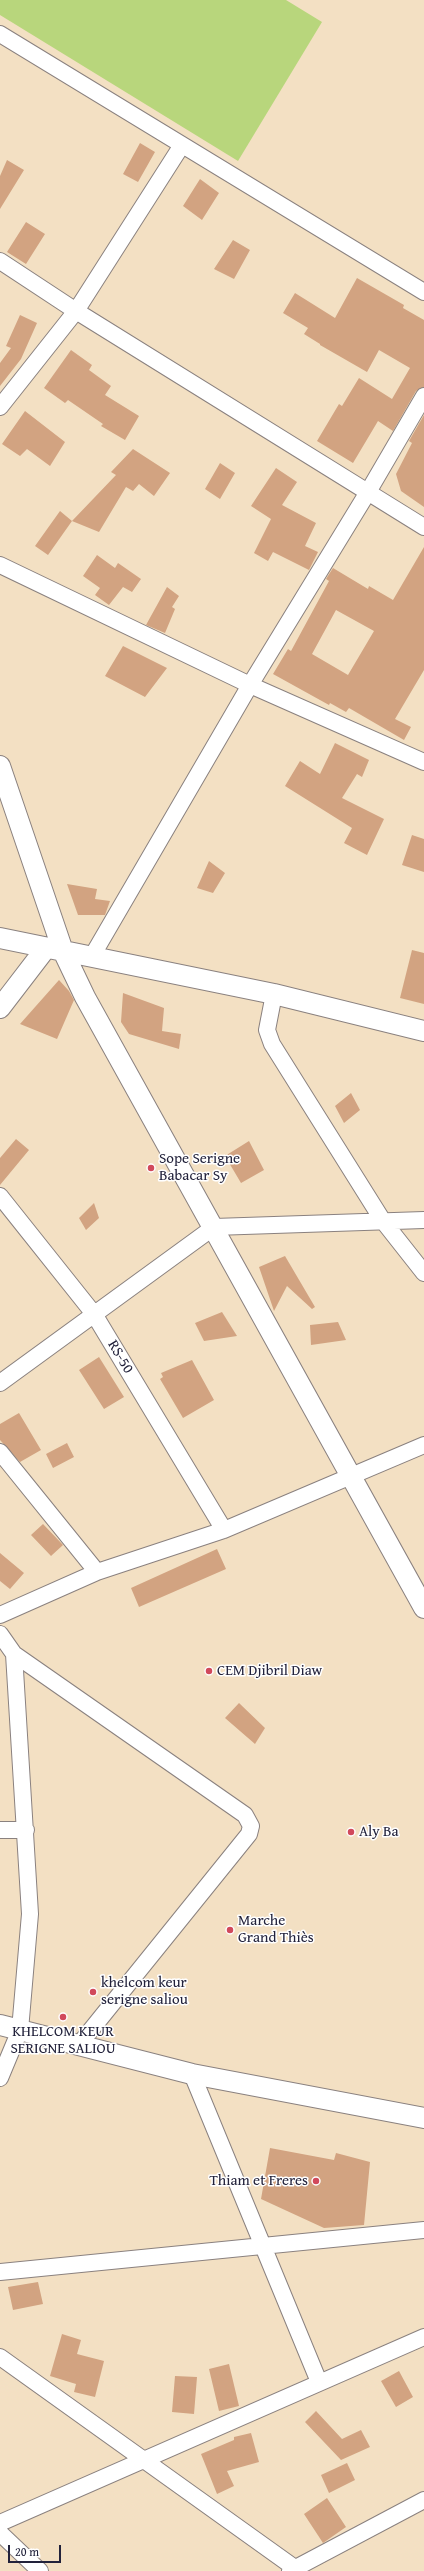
<!DOCTYPE html>
<html>
<head>
<meta charset="utf-8">
<style>
  body { margin:0 }
  #map { position:relative; width:424px; height:2571px; overflow:hidden; background:#f3e0c3; font-family:"Gentium Book Plus",serif }
  canvas { display:block }
  .scale { position:absolute; left:8px; top:2545px; width:53px; height:18px; box-sizing:border-box; border:2px solid #22223b; border-top:0; padding-left:5px; font-size:12px; line-height:14px; white-space:nowrap; color:#22223b; -webkit-text-stroke:3px #fff; paint-order:stroke }
</style>
</head>
<body>
<div id="map">
<canvas width="424" height="2571"></canvas>
<div class="scale">20 m</div>
</div>
<script>
const ctx = document.querySelector('canvas').getContext('2d');
ctx.lineJoin = 'round';
function fill(path, color) { ctx.fillStyle = color; ctx.fill(path, 'evenodd'); }
function trace(path, color, width, dash) { ctx.strokeStyle = color; ctx.lineWidth = width; ctx.lineCap = dash ? 'butt' : 'round'; ctx.setLineDash(dash || []); ctx.stroke(path); }
function drawText(font, color, halo, rows, align = 'center') {
  ctx.font = font + ' "Gentium Book Plus",serif'; ctx.lineWidth = 3; ctx.setLineDash([]); ctx.textBaseline = 'middle'; ctx.strokeStyle = halo; ctx.fillStyle = color; for (const [text, x, y, turn = 0] of rows) {
    ctx.save(); ctx.translate(x, y); ctx.rotate((+turn || 0) * Math.PI / 180); ctx.textAlign = isNaN(turn) ? turn : align; if (halo) ctx.strokeText(text, 0, 0); ctx.fillText(text, 0, 0); ctx.restore();
  }
}
fill(new Path2D(`
  M0,0H286L322,22L238,161L0,15Z`), '#b8d67c');
fill(new Path2D(`
  M140,143L155,152L138,182L123,174Z
  M7,160L24,170L0,209V176Z
  M200,179L219,193L202,220L183,206Z
  M26,222L45,234L26,264L7,252Z
  M233,240L250,250L234,279L214,269Z
  M357,278L404,305L403,308L424,320V387L416,391L393,431L378,421L353,463L317,441L339,404L342,406L359,378L392,399L410,368L379,350L367,372L320,345V344L304,334L308,328L283,313L295,293L335,318Z
  M20,315L37,323L21,359L0,386V363L11,348L6,346Z
  M71,350L92,365L89,370L111,386L105,395L139,416L125,440L101,426L103,424L68,400L65,403L44,388Z
  M25,411L65,442L50,466L27,449L20,456L2,444Z
  M424,415V507L401,491L396,474L412,443L409,441Z
  M133,449L170,473L154,496L139,484L133,491L126,487L99,532L72,521L116,475L111,472Z
  M220,463L235,473L220,499L205,489Z
  M276,468L297,482L282,505L316,523L305,546L318,552L309,570L273,552L268,561L254,553L271,519L251,506Z
  M60,511L72,521L48,555L35,546Z
  M424,547V670L395,719L411,727L404,740L349,708L346,712L330,703L329,705L273,674L288,649L291,651L329,581L326,579L333,568L368,589L369,586L393,600ZM336,610L374,631L348,675L312,654Z
  M97,555L115,568L118,563L141,579L132,592L123,587L109,605L95,595L100,588L83,576Z
  M167,587L179,596L172,607L175,609L165,633L146,625Z
  M123,646L167,668L145,697L105,676Z
  M335,743L369,760L362,777L357,774L342,798L384,819L367,855L344,843L352,828L285,786L300,761L320,774Z
  M412,835L424,839V872L402,865Z
  M209,861L225,873L213,893L197,888Z
  M67,884L97,889L95,899L110,901L105,915H78Z
  M412,950L424,953V1004L400,998Z
  M59,980L69,991L74,1000L57,1039L20,1024Z
  M123,993L164,1008L162,1031L181,1034L179,1049L129,1034L121,1022Z
  M351,1093L360,1110L344,1123L335,1106Z
  M16,1139L29,1150L0,1185V1158Z
  M249,1141L264,1170L241,1183L225,1156Z
  M94,1203L99,1218L86,1230L79,1218Z
  M285,1256L315,1307L312,1309L287,1286L274,1311L259,1267Z
  M222,1312L237,1336L204,1341L195,1323Z
  M338,1322L346,1340L311,1345L310,1325Z
  M99,1357L124,1397L104,1409L79,1370Z
  M192,1360L214,1400L183,1418L160,1379L163,1377L161,1373Z
  M19,1413L41,1450L20,1462L0,1440V1424Z
  M67,1443L74,1457L53,1468L46,1454Z
  M43,1524L63,1545L51,1556L31,1535Z
  M217,1549L226,1569L139,1607L131,1588Z
  M0,1553L24,1573L10,1589L0,1581Z
  M239,1703L265,1728L255,1744L225,1718Z
  M270,2148L334,2160L336,2153L370,2162L364,2225L324,2228L261,2199Z
  M38,2282L43,2304L13,2310L8,2287Z
  M62,2334L81,2340L77,2354L104,2361L95,2397L74,2392L76,2384L50,2376Z
  M229,2364L239,2406L219,2411L209,2369Z
  M399,2371L413,2397L396,2407L381,2381Z
  M175,2376L197,2377L194,2414L172,2412Z
  M316,2411L342,2439L361,2430L370,2447L341,2460L305,2422Z
  M251,2433L259,2462L227,2471L234,2486L217,2494L201,2454L234,2440V2437Z
  M347,2463L355,2480L329,2493L321,2475Z
  M327,2498L346,2527L323,2543L304,2514Z`), '#d2a381');
const minor = new Path2D(`
  M0,34L424,292
  M0,261L76,311L424,527
  M0,407L76,311L182,145
  M0,565L250,685L424,762
  M91,958L250,685L368,492L424,396
  M274,994L267,1030L272,1044L383,1221L424,1273
  M0,1196L94,1314L224,1530
  M0,1383L214,1227L424,1220
  M0,1452L97,1572
  M0,1615L97,1572L224,1530L424,1445
  M0,1634L14,1654L245,1815L251,1826L249,1834L78,2046
  M0,1830H26
  M192,2074L319,2382
  M0,2078L20,2030L30,1914L14,1654
  M0,2272L424,2230
  M0,2357L299,2571
  M0,2523L424,2337
  M0,2533L40,2571
  M290,2571L424,2500`);
const tertiary = new Path2D(`
  M0,766L63,951L85,997L424,1608
  M0,938L274,994L424,1031
  M0,1008L46,948
  M0,2025L192,2074L424,2118`);
trace(minor, '#8a817f', 18);
trace(tertiary, '#8a817f', 22);
trace(minor, '#fff', 16);
trace(tertiary, '#fff', 20);
for (const [x, y, r, color] of [
  [151,1168,4,"#d1495b"],
  [209,1671,4,"#d1495b"],
  [351,1832,4,"#d1495b"],
  [230,1930,4,"#d1495b"],
  [93,1992,4,"#d1495b"],
  [63,2017,4,"#d1495b"],
  [316,2181,4,"#d1495b"]
]) { const dot = new Path2D(); dot.arc(x, y, r, 0, 2 * Math.PI); ctx.fillStyle = color; ctx.fill(dot); trace(dot, '#fff', 1.5); }
drawText('15px', '#22223b', '#fff', [
  ["Sope Serigne",159,1159],
  ["Babacar Sy",159,1176],
  ["CEM Djibril Diaw",217,1671],
  ["Aly Ba",359,1832],
  ["Marche",238,1921],
  ["Grand Thiès",238,1938],
  ["khelcom keur",101,1983],
  ["serigne saliou",101,2000],
  ["KHELCOM KEUR",63,2032,"center"],
  ["SERIGNE SALIOU",63,2049,"center"],
  ["Thiam et Freres",308,2181,"right"]
], 'left');
drawText('15px', '#22223b', '#fff', [
  ["RS-50",120,1357,59]
]);
</script>
</body>
</html>
